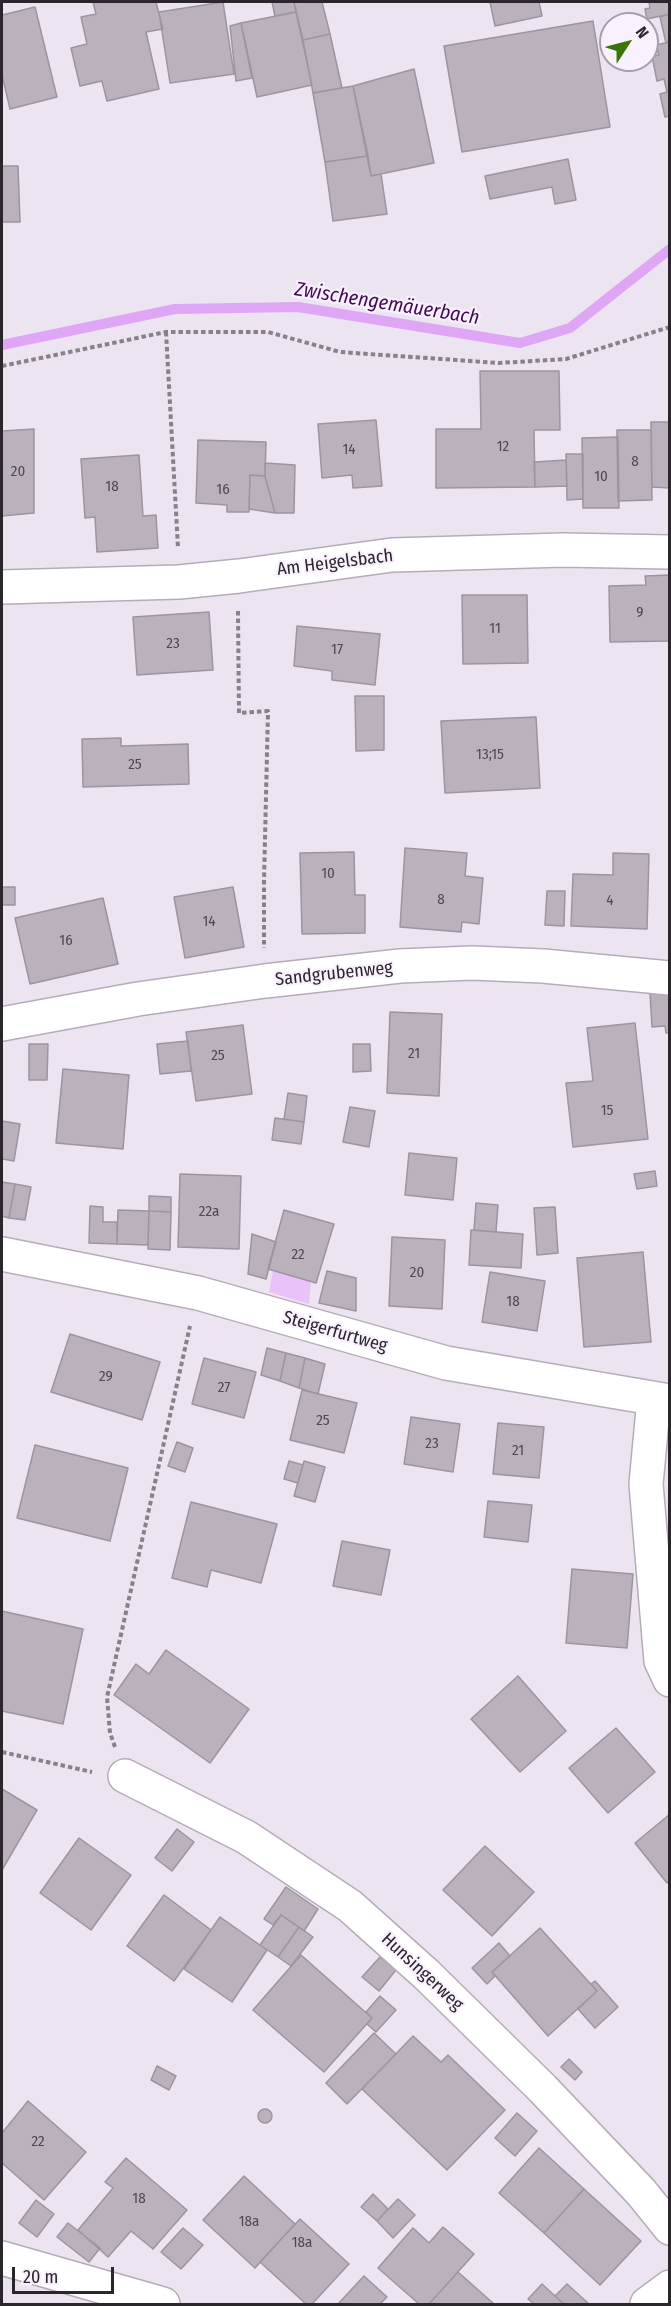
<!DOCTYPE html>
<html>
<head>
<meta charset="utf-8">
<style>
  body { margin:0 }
  #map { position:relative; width:671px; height:2306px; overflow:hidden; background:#ede4f1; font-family:"Fira Sans Condensed",sans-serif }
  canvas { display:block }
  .frame { position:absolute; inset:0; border:3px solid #2a262b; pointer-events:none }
  .north { position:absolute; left:599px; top:12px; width:60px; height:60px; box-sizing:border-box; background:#faf1fe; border:2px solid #a7a0aa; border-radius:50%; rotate:54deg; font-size:16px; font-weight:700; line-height:24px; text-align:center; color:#2a262b }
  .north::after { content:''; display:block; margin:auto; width:21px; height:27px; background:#39750a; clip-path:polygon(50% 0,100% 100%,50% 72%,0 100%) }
  .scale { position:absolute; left:12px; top:2267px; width:102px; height:27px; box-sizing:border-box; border:3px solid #2a262b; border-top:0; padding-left:8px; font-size:18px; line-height:21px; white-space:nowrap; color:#2a262b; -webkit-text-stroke:4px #faf1fe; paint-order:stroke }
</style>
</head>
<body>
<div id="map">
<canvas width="671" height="2306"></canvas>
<div class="frame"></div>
<div class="north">N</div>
<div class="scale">20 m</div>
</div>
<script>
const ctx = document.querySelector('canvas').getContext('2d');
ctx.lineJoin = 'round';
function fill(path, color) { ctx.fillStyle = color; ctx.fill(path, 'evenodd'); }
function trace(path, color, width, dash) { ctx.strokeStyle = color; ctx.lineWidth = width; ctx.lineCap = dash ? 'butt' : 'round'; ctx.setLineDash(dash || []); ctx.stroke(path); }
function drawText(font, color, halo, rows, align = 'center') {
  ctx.font = font + ' "Fira Sans Condensed",sans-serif'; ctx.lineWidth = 4.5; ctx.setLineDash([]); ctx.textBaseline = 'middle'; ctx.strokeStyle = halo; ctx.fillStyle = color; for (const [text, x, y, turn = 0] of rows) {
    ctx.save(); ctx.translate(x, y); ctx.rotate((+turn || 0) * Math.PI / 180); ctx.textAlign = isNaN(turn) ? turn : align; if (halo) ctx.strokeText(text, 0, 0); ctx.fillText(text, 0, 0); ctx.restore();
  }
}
fill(new Path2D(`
  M273,1271L311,1281L309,1304L269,1292Z`), '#eac2fb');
trace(new Path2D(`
  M2,345L175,309L298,307L520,343L570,328L670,249`), '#dea6f5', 10);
const building = new Path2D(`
  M93,2H156L163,29L146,32L159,89L107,101L102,81L80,86L71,48L87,44L81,17L96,14Z
  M223,2L234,74L170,83L159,12Z
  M272,2H294L296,12L275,16Z
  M294,2H322L330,34L303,40Z
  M490,2H539L542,16L495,26Z
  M649,2H670V14L647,19L645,9L650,8Z
  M35,7L57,97L10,109L2,75V15Z
  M296,12L312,85L257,97L241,23Z
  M670,14V42L666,43L660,17Z
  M593,21L610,127L462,152L444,46Z
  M241,23L252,78L236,81L230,26Z
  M330,34L342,88L313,93L303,40Z
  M670,42V116L665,117L660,94L667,92L664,79L657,81L652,56L659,55L656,45Z
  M414,69L434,163L371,176L353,86Z
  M353,86L368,156L325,162L313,93Z
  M368,156L371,176L381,174L387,214L333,221L325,162Z
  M568,159L576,200L555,204L552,187L490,199L485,176Z
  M2,166H18L20,222H2Z
  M480,371H559L560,430H534L535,487L436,488V429H481Z
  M376,420L382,486L353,488L352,475L322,478L318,424Z
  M651,422H670V488L652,487Z
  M34,429V513L2,516V431Z
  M617,430H651L652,500L618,501Z
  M618,437L619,508H583L582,438Z
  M198,440L266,442L265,476L250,475L249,512H227V505L196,503Z
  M566,454H583V499L567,500Z
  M139,455L143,516L156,515L158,548L97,552L95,517L85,518L81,459Z
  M566,460L567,486L535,487L534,462Z
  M265,463L295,465L294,513H275L265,476Z
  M250,475L265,476L275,513L249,509Z
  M670,575V641L610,642L609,586L646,585L645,576Z
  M462,595H527L528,663L463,664Z
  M209,612L213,670L137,675L133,617Z
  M297,626L380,634L375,685L332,680V671L294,666Z
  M355,696H384V750L356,751Z
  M536,717L540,788L445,793L441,721Z
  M121,738V746L188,744L189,784L83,787L82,739Z
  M405,848L467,853L465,876L483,878L479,924L462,922L461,932L400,927Z
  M354,852L355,895H365V933L302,934L300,853Z
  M613,853L649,854L647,929L571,926L573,874L613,875Z
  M2,887H15V905H2Z
  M233,887L244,947L185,958L174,897Z
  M547,891H565L564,926L545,925Z
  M103,898L118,964L30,984L15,918Z
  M650,993H670V1033H666L665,1026L652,1027Z
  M390,1012L442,1014L439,1096L387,1093Z
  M635,1023L648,1139L573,1147L566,1083L593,1081L587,1028Z
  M243,1025L252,1094L196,1101L186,1032Z
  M188,1041L191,1071L160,1074L157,1044Z
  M29,1044H48L47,1080H29Z
  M353,1044H370L371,1071L353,1072Z
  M63,1069L129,1075L123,1149L56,1143Z
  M288,1093L307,1096L304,1122L284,1119Z
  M350,1107L375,1111L369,1147L343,1142Z
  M275,1118L304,1122L301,1144L272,1140Z
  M2,1121L20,1124L14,1161L2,1159Z
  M409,1153L457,1158L453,1200L405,1195Z
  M655,1171L657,1186L637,1189L634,1174Z
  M180,1174L241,1176L239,1249L178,1247Z
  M2,1182L15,1184L9,1218L2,1216Z
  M15,1184L31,1187L25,1220L9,1218Z
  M149,1196L171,1197V1212L149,1211Z
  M476,1203L498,1205L496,1232L474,1230Z
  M90,1206L103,1207V1222H117V1244L89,1243Z
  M555,1207L558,1253L537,1255L534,1208Z
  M118,1210L149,1211L148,1245L117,1244Z
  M284,1210L334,1224L316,1283L268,1269Z
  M149,1211L171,1212L170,1250L148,1249Z
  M471,1230L523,1234L521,1268L469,1265Z
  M252,1234L276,1242L266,1279L248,1274Z
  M392,1237L445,1240L442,1309L389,1306Z
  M643,1252L651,1342L584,1347L577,1258Z
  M327,1271L356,1278V1311L319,1303Z
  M490,1272L545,1281L537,1331L482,1322Z
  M70,1334L160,1362L142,1420L51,1392Z
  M267,1348L286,1353L280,1381L261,1375Z
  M286,1353L305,1358L299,1388L280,1381Z
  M204,1358L256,1372L244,1418L192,1404Z
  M305,1358L325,1364L318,1394L299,1388Z
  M302,1390L357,1403L344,1453L290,1440Z
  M411,1417L460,1424L453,1472L404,1464Z
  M498,1423L544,1427L539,1478L493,1474Z
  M177,1442L193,1448L185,1472L168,1466Z
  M35,1445L128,1468L110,1541L17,1518Z
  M289,1461L303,1465L298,1483L284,1479Z
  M304,1461L325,1467L315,1502L294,1496Z
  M488,1501L532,1505L528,1542L484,1537Z
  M191,1502L277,1524L261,1583L211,1570L207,1587L172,1578Z
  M342,1541L390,1550L381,1595L333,1586Z
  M572,1569L633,1574L627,1648L566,1643Z
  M2,1611L83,1629L63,1724L2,1711Z
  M166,1650L249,1709L210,1763L114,1695L136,1664L149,1674Z
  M518,1676L566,1731L520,1772L471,1719Z
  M616,1728L655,1772L608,1813L569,1768Z
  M2,1789L37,1810L2,1870Z
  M670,1814V1880L667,1883L635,1843Z
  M177,1829L194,1842L172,1871L155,1858Z
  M79,1838L131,1875L91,1930L40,1893Z
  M485,1846L534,1892L492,1936L443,1890Z
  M286,1887L318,1909L304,1931L281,1915L273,1925L264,1919Z
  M164,1895L211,1930L174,1981L127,1946Z
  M281,1915L299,1927L278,1957L260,1945Z
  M220,1917L267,1950L232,2002L184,1969Z
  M299,1927L313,1937L291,1966L278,1957Z
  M540,1928L597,1991L548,2036L492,1972Z
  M499,1943L510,1956L492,1972L495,1976L487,1984L472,1968Z
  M301,1955L372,2018L324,2072L253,2010Z
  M380,1957L396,1970L379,1991L362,1977Z
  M595,1981L618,2007L595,2028L578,2009L597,1991L591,1984Z
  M380,1996L396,2010L376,2032L367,2024L372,2018L366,2012Z
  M374,2033L396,2054L347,2104L326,2083Z
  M413,2036L441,2062L448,2055L505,2110L447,2170L362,2089Z
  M569,2059L582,2072L575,2080L561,2067Z
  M157,2066L176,2076L169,2090L151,2080Z
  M28,2101L86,2152L44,2200L2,2163V2133Z
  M258 2116a7 7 0 1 1 14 0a7 7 0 1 1-14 0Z
  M517,2113L537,2131L515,2156L495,2138Z
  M539,2148L584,2189L544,2233L499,2193Z
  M126,2158L187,2210L153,2249L131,2231L108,2257L78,2230L113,2188L105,2182Z
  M244,2176L295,2224L255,2268L203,2220Z
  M584,2189L641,2241L600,2285L544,2233Z
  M373,2194L388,2209L377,2221L361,2207Z
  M398,2199L415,2215L393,2238L377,2221Z
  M36,2200L54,2214L37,2237L19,2223Z
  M300,2219L349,2264L312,2304H306L260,2262Z
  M68,2223L100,2248L89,2262L57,2237Z
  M443,2227L474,2254L429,2304H419L378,2268L413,2228L429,2243Z
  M183,2228L203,2245L181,2269L161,2252Z
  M458,2272L494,2304H429Z
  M364,2276L387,2297L380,2304H338Z
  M542,2284L555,2296L564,2304H534L528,2299Z
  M567,2284L589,2304H564L555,2296Z`);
fill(building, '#bab1bd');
trace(building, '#9d94a0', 1.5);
const minor = new Path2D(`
  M2,587L179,582L239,576L392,555L563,550L670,552
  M2,1024L138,999L265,981L400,966L472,963L543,966L670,978
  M2,1254L198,1293L446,1363L670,1401
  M654,1399L646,1484L661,1661L670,1680
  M125,1776L246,1837L350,1906L427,1975L543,2089L641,2192L670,2228
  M2,2258L163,2304
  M647,2304L670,2287`);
trace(minor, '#b5acb8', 36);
trace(new Path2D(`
  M166,332L178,548
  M2,366L166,332H268L340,352L499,363L566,359L670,327
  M238,611L239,713L268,711L264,881V948
  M115,1747L110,1733L107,1697L190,1326
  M2,1752L92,1772`), '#878189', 4, [4.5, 3]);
trace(minor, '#fff', 33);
drawText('15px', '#4e4950', null, [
  ["12",503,447],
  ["14",349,450],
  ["8",635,462],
  ["20",18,472],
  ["10",601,477],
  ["18",112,487],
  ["16",223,490],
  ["9",640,613],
  ["11",495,629],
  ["23",173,644],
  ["17",337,650],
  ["13;15",490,755],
  ["25",135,765],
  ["10",328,874],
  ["8",441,900],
  ["4",610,901],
  ["14",209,922],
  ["16",66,941],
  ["21",414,1054],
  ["25",218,1056],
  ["15",607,1111],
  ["22a",209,1212],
  ["22",298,1255],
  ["20",417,1273],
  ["18",513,1302],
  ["29",106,1377],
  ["27",224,1388],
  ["25",323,1421],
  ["23",432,1444],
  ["21",518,1451],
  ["22",38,2142],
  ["18",139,2199],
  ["18a",249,2222],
  ["18a",302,2243]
]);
drawText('18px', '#2a262b', '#faf1fe', [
  ["Am Heigelsbach",335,563,-7],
  ["Sandgrubenweg",334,974,-6],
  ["Steigerfurtweg",335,1332,16],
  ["Hunsingerweg",422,1972,43]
]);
drawText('italic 20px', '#400a52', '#faf1fe', [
  ["Zwischengemäuerbach",387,304,9]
]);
</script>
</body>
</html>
